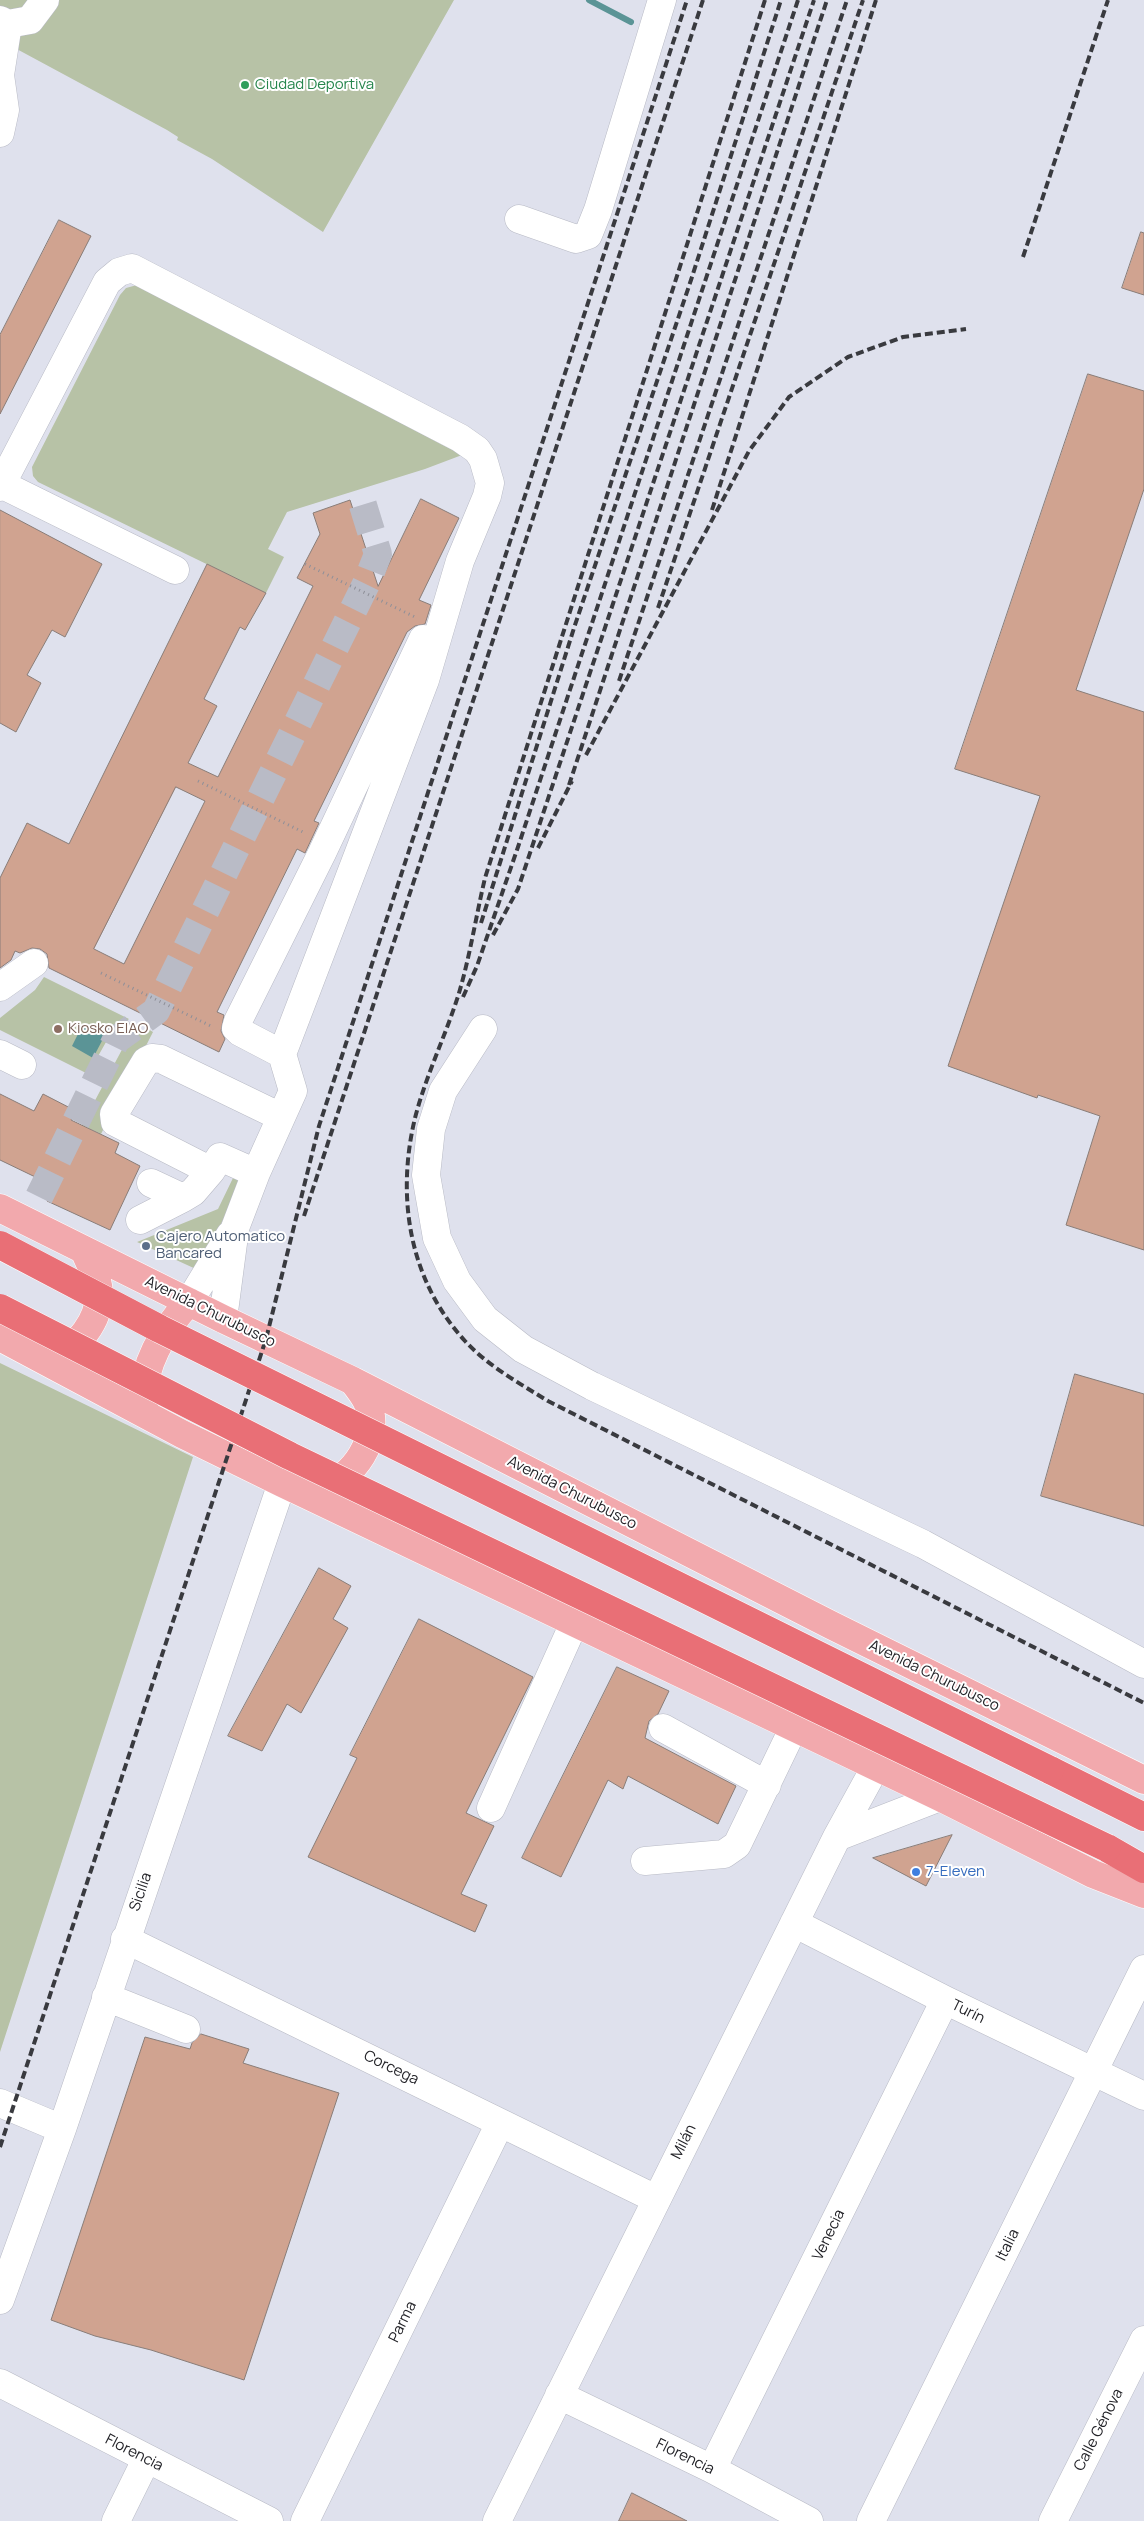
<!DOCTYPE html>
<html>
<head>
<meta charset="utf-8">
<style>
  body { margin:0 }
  canvas { display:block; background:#dfe1ed }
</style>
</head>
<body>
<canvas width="1144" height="2521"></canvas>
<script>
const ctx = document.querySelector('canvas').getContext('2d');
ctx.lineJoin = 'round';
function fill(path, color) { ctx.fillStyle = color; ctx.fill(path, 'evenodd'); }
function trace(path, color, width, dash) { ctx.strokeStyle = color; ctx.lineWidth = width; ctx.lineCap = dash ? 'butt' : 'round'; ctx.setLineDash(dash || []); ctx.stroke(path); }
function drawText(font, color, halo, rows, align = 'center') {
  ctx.font = font + ' Manrope,sans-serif'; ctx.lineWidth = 4; ctx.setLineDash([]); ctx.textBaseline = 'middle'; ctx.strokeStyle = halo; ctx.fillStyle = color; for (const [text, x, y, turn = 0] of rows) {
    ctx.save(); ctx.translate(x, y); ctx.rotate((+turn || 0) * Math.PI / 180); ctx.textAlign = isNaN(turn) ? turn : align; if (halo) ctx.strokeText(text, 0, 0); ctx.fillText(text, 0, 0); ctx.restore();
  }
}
fill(new Path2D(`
  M0,0H454L323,232L212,159L177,140L178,137L167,130L0,40Z
  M137,285L462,455L425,469L287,512L268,549L284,557L266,593L38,482L33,476L32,467L120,295L126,288Z
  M44,977L129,1019L110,1035L88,1074L0,1030V1018L35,990Z
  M148,1029L153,1032L101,1134L82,1125L126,1042Z
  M233,1178L242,1182L198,1270L137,1242L218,1209Z
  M0,1363L193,1457L0,2052Z`), '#b7c2a6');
fill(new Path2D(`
  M83,1024L105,1035L93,1058L72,1046Z`), '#5b9496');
trace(new Path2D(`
  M589,0L631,22`), '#5b9496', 6);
const building = new Path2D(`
  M59,220L91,236L0,414V335Z
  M1141,232L1144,233V295L1122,288Z
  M1088,374L1144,391V489L1076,690L1144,712V1250L1066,1225L1100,1116L1038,1095L1037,1098L948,1066L1040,796L955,769Z
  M421,499L459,518L419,600L431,605L425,624L415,626L407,632L314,821L319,823L305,853L297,849L217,1012L224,1015L221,1031L225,1039L219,1052L49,968L47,954L40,949L32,948L20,953L15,951L11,960L0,968V878L27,823L69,844L207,564L266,593L245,630L240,627L204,699L217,706L188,763L218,777L313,586L297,578L320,534L313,513L350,500L378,586ZM176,787L205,801L124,964L94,949Z
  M0,510L102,564L65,637L52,630L27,675L41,683L16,732L0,723Z
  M0,1094L34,1111L43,1094L76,1111L71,1120L119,1143L115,1153L140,1166L110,1230L47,1201L54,1186L0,1160Z
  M1075,1374L1144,1394V1526L1041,1496Z
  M319,1568L351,1586L333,1619L348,1628L301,1713L287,1704L262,1751L228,1736Z
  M419,1619L533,1677L466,1813L494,1826L461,1894L487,1905L475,1932L308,1857L357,1758L350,1755Z
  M617,1667L669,1691L658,1714L649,1721L645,1738L736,1786L718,1824L628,1776L623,1789L608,1780L561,1877L522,1858Z
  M952,1835L926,1886L873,1858Z
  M201,2034L249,2049L243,2063L339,2093L244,2380L151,2350L95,2336L51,2320L145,2037L190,2049L192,2043Z
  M632,2493L687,2521H619Z`);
fill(building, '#d0a390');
trace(building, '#897d78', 1);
trace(new Path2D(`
  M39,1197L116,1040L156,1011L367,582L378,554L362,502`), '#b9bbc6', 28, [28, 14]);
const minor = new Path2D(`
  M0,20L8,24L30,20L45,0
  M0,133L5,110L0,75L8,24
  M519,219L576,239L588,235L598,210L662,0
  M3,485L175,570
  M0,487L107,282L119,272L132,268L460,438L477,450L483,459L490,483L487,496L460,561L425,680L282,1054L293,1091L256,1173L235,1228L223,1319
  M0,987L34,963
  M483,1029L443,1091L431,1129L426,1175L437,1238L457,1281L485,1319L523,1349L592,1386L923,1544L1144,1664
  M0,1054L22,1065
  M282,1054L240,1032L236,1028L238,1021L322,853L423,639
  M256,1173L220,1157L211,1171L115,1122L114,1114L146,1061L152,1058L161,1059L281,1117
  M151,1183L183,1198L193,1192L211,1171
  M140,1220L183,1198
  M189,1302L230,1235
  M663,1728L767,1785
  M491,1808L575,1621
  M837,1837L940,1797
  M645,1861L724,1854L737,1845L794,1727
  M794,1923L945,2000L1144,2096
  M125,1939L656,2199
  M106,1997L186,2029
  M0,2103L62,2129
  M0,2300L62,2129L282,1483
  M0,2383L269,2521
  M559,2395L712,2469L809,2521
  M712,2469L945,2000
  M116,2521L146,2460
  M305,2521L500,2123
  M497,2521L837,1837L876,1766
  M871,2521L1144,1969
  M1053,2521L1144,2340`);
const major = new Path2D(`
  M0,1208L223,1319L353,1381L831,1625L1144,1780
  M0,1337L182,1434L282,1483L940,1797L1093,1874L1144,1894
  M54,1354C78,1350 99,1319 99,1295C99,1279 90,1264 84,1250
  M144,1406C140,1368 164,1329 189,1302
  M320,1488C354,1479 381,1438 368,1404C365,1396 358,1388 353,1381`);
const highway = new Path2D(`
  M1050,1770L1144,1817
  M1107,1848L1144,1869`);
trace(minor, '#b8bac5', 29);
trace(major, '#fff', 29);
trace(highway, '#fff', 29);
trace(new Path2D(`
  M305,564L415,617
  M198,781L305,833
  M101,973L213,1027`), '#8e8f98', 3, [1, 4]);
trace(minor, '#fff', 28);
trace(major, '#f2a9ad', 28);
trace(highway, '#e96f76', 28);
trace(new Path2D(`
  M765,0L485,878C476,916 470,956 459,993C446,1035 426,1075 415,1118C396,1197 409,1280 465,1341C488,1366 519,1383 548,1401L1144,1703
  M1023,257L1108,0
  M712,510L876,0
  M658,608L863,0
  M619,681L847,0
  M586,755L749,451L789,397L848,357L903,337L966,329
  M569,785L827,0
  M538,848L572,781
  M481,923L574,628L691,280L781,0
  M493,935L518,889L814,0
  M463,997L477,966L518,847L798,0
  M304,1216L703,0
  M0,2147L266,1339L319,1126L687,0`), '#393a3f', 4, [8, 4]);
const highwayBridge = new Path2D(`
  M0,1245L160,1329L1050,1770
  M0,1308L290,1456L1107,1848`);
trace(highwayBridge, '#fff', 29, []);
trace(highwayBridge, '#e96f76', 28);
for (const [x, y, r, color] of [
  [245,85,5,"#2e9e5b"],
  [58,1029,5,"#8d6e63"],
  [146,1246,5,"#5c6f8a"],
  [916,1872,5,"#3f7fe0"]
]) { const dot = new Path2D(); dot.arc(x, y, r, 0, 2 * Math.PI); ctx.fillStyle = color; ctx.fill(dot); trace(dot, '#fff', 2); }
drawText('15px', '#27864d', '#fff', [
  ["Ciudad Deportiva",255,85]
], 'left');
drawText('15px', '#785e54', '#fff', [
  ["Kiosko EIAO",68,1029]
], 'left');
drawText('15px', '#4e5e75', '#fff', [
  ["Cajero Automatico",156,1237],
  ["Bancared",156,1254]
], 'left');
drawText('15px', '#232328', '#fff', [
  ["Avenida Churubusco",210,1312,26],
  ["Avenida Churubusco",572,1493,27],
  ["Avenida Churubusco",934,1676,26],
  ["Sicilia",141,1892,-71],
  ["Turín",968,2012,26],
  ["Corcega",391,2068,26],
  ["Milán",684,2142,-63],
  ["Venecia",829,2235,-64],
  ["Italia",1008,2245,-64],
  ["Parma",403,2322,-64],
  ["Calle Génova",1099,2430,-63],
  ["Florencia",134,2453,27],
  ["Florencia",685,2457,26]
]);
drawText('15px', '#366cbe', '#fff', [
  ["7-Eleven",926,1872]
], 'left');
</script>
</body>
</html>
